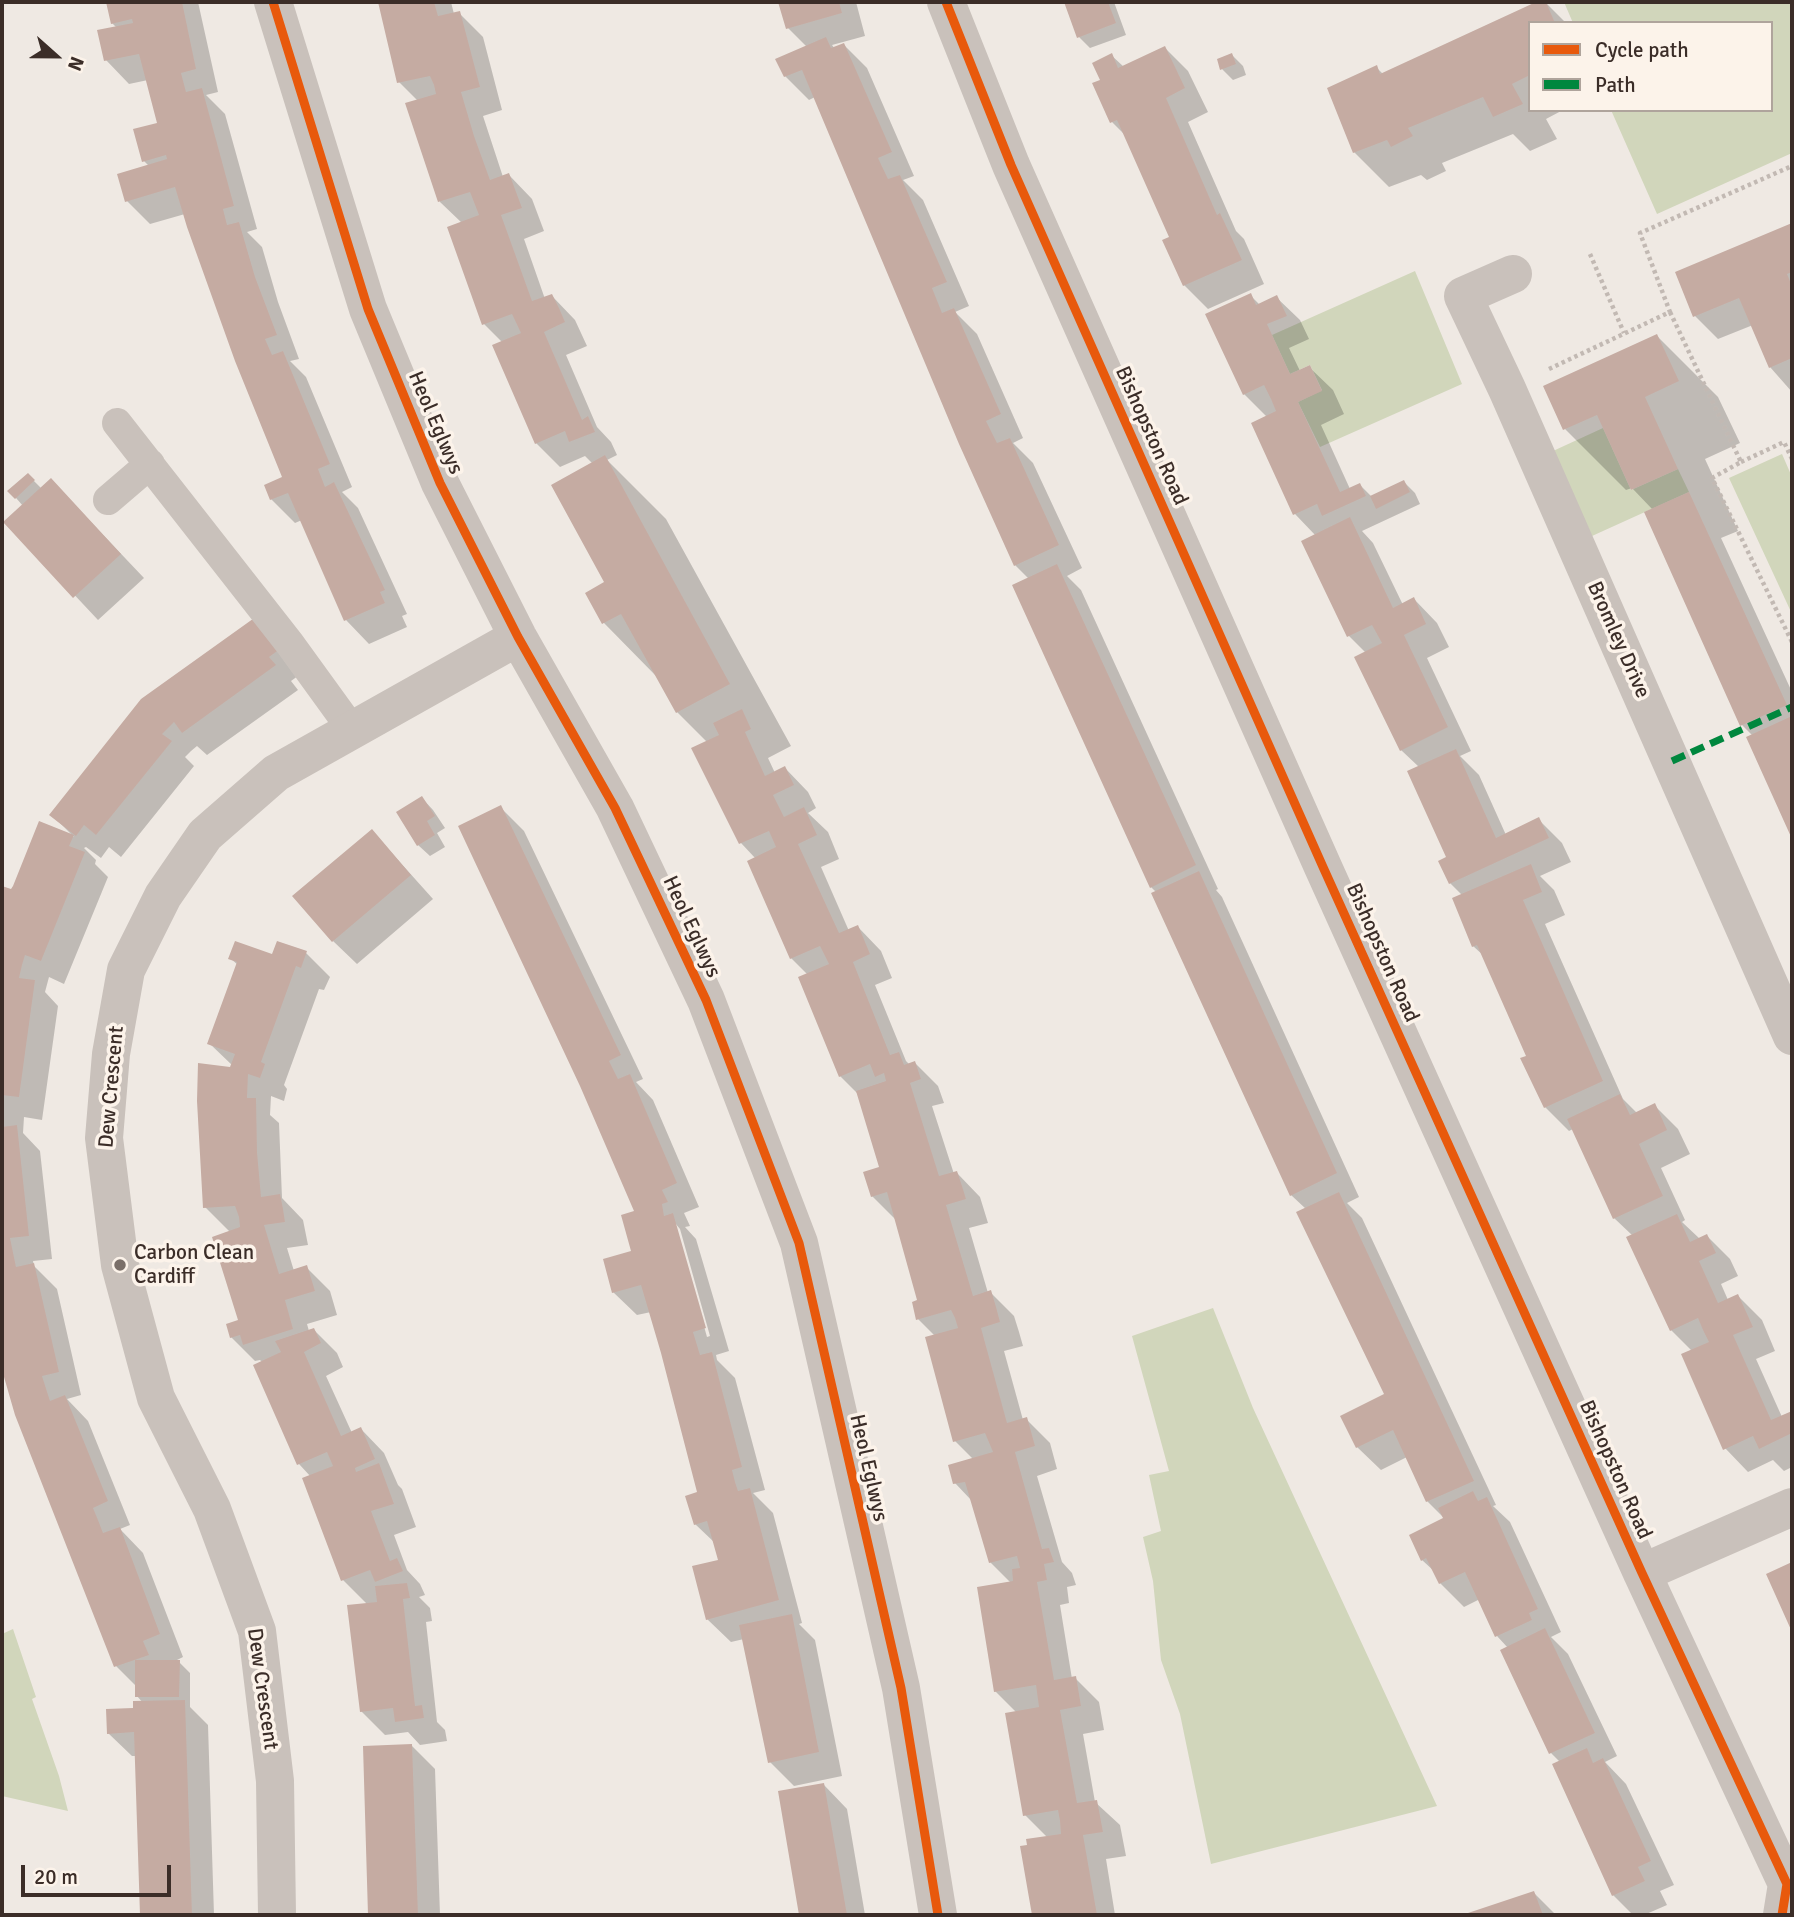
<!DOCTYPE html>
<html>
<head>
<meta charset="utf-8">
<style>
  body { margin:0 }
  #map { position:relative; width:1794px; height:1917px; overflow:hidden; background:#efe9e3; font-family:Signika,sans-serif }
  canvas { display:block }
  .frame { position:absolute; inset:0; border:4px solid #3b2d28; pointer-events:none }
  .legend { position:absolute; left:1528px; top:21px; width:245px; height:91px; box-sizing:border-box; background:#fcf3ea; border:2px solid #afa49c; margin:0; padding:9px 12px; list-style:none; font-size:21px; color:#3b2d28 }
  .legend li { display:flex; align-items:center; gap:14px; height:35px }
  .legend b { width:35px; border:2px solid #afa49c }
  .north { position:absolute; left:21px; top:21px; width:70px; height:70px; -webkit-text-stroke:5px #fcf3ea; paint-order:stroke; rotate:111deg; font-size:19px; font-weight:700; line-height:28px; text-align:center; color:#3b2d28 }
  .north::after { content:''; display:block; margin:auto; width:24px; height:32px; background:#3b2d28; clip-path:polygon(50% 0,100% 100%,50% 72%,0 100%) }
  .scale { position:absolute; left:21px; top:1865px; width:150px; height:32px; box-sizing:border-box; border:4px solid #3b2d28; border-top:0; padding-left:9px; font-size:21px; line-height:24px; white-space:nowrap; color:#3b2d28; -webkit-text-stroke:5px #fcf3ea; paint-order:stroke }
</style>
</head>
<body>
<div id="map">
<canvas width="1794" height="1917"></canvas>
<div class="frame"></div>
<ul class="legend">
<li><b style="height:9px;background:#e8590c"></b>Cycle path</li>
<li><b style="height:9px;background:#00873e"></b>Path</li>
</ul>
<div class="north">N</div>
<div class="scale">20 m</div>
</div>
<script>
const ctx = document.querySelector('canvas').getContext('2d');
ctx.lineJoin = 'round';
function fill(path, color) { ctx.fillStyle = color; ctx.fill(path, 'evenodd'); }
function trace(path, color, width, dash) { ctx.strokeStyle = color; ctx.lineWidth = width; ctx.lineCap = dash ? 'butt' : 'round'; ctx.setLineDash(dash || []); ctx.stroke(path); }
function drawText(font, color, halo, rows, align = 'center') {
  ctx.font = font + ' Signika,sans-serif'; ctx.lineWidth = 7; ctx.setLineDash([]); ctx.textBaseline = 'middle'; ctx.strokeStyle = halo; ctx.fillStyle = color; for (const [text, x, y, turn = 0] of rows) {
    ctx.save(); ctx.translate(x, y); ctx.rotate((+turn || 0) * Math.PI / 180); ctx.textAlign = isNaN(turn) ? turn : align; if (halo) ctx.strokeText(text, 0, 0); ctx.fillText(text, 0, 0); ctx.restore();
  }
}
fill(new Path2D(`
  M1564,2H1792V153L1657,214L1611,110H1771V23H1573Z
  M1415,271L1462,384L1320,447L1298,402L1322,390L1310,365L1290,374L1272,335Z
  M1603,428L1631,490L1678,469L1689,492L1592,536L1553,451Z
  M1782,454L1792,477V614L1729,478Z
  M1213,1308L1253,1408L1437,1806L1211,1864L1180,1714L1161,1660L1153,1581L1143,1537L1161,1531L1149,1475L1169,1471L1132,1336Z
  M13,1629L36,1697L32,1699L59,1776L68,1811L2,1796V1634Z`), '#d1d6bb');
fill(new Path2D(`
  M107,2H198L218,92L206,95L225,114L257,229L247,232L262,247L278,302L299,359L290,361L306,377L352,487L342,492L358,508L407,614L402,616L407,627L369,644L346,620L302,520L295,523L271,499L284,478L185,214L150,224L127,201L149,166L144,161L159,124L148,80L129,84L106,60L117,28L112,23Z
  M380,2H451L454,14L459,13L483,37L502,110L483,116L503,177L509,175L532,199L544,231L524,239L545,299L552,296L575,320L587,346L566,355L597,427L611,442L617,455L607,460L666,519L791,746L768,758L775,773L785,768L808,792L816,808L808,813L828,832L839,859L821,867L849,931L858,927L881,951L892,978L875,985L906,1061L910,1065L915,1063L938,1086L944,1103L932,1106L954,1174L957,1173L980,1197L988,1223L969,1228L988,1293L990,1292L1014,1316L1019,1332L1023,1346L1004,1351L1023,1420L1026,1419L1050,1443L1057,1469L1037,1476L1062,1562L1072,1573L1076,1585L1067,1587L1069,1603L1060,1605L1072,1679L1075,1678L1099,1702L1104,1730L1083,1734L1095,1802L1120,1825L1126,1856L1106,1859L1115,1915H1034L1022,1848L1047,1837L1025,1815L1017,1713L995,1691L1011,1583L990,1562L972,1501L955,1483L974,1460L955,1441L935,1336L918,1319L919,1302L896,1220L872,1196L882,1169L859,1095L840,1076L808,975L791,958L756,859L741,843L707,742L677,712L658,678L604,623L587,593L607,582L593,464L585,456L560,467L536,443L503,343L484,324L462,223L440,202L407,104L418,101L399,82Z
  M780,2H856L865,36L832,45L835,49L844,45L867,68L914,176L903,180L923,200L969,306L955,312L977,334L1023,438L1013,443L1033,463L1082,568L1067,576L1081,590L1218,889L1216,890L1222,897L1359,1197L1347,1203L1362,1218L1496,1505L1493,1506L1510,1522L1561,1632L1551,1637L1568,1654L1617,1756L1605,1762L1626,1784L1674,1885L1660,1891L1667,1905L1644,1915H1633L1613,1895L1560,1762L1551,1753L1508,1648L1497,1636L1480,1599L1464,1607L1440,1583L1435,1572L1422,1560L1445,1519L1427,1501L1407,1457L1381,1470L1357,1447L1386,1395L1306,1209L1291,1195L1157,893L1151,887L1029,579L1015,565L815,97L809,100L785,76L807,47L788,28Z
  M1066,2H1114L1126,35L1090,48L1079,37Z
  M1541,2H1545L1566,23H1530V110H1563L1546,119L1557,139L1530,151L1513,134L1442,163L1446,171L1427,180L1421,175L1389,187L1354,152L1376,67L1383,74Z
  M1165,48L1188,71L1208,112L1188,122L1236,231L1244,239L1264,284L1208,309L1184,285L1171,238L1127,137L1112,122L1094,84L1102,80L1111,55L1124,67Z
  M1232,55L1243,66L1246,75L1233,80L1222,69Z
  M1792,224V392L1770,367L1753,325L1718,339L1695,316L1677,273Z
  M1250,295L1260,305L1276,297L1300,320L1309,339L1289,348L1300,371L1309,367L1333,390L1344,414L1321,425L1350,489L1360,485L1372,497L1404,482L1415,493L1420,504L1362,531L1373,543L1403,605L1414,599L1437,623L1449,647L1427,658L1471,751L1460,756L1479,775L1506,835L1538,819L1562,843L1571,862L1540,876L1554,890L1565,915L1545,924L1623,1099L1637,1113L1654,1105L1678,1129L1690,1154L1661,1168L1685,1220L1682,1222L1700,1239L1707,1236L1730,1259L1738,1276L1721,1284L1728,1300L1738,1296L1762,1320L1775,1351L1756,1359L1782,1417L1792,1413V1467L1784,1471L1773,1460L1748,1472L1725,1448L1692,1351L1671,1330L1633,1236L1614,1218L1573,1129L1569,1131L1545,1107L1523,1059L1528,1057L1484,956L1473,946L1462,895L1450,883L1448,858L1419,767L1401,750L1366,653L1349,636L1316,536L1295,514L1267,417L1244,394Z
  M1657,336L1718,397L1740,443L1705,459L1738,531L1721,538L1792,692V834L1749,738L1753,736L1742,725L1646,513L1653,510L1632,488L1626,490L1565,429Z
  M28,475L42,489L51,480L144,578L98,620L6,522L23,506L10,491Z
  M257,619L302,673L291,681L298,690L207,755L197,746L191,751L185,757L194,766L121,857L109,847L101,858L86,847L84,848L96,860L95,864L108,877L64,984L49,977L45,992L58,1006L42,1120L24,1117L23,1133L40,1151L52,1259L33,1261L34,1266L57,1289L81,1395L67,1399L88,1421L130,1525L120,1529L143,1553L183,1657L177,1660L190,1673V1707L208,1725L214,1915H142L136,1756H132L108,1733L143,1703L137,1696V1687L116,1666L16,1415L2,1362V887L12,892L40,824L74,837L51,814Z
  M422,798L433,810L445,828L437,833L445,847L430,856L418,845Z
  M500,807L524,831L643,1079L636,1082L653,1100L699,1207L684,1213L690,1226L685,1227L696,1239L729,1351L716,1355L717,1360L735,1378L765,1490L753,1493L773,1513L802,1623L799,1624L815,1640L842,1776L794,1786L770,1762L744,1639L731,1642L707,1619L720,1561L715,1543L695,1524L700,1493L651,1312L637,1315L613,1292L633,1253L636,1213ZM675,1223L680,1229L710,1336L707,1337Z
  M372,831L433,899L357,964L333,941Z
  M306,953L330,977L324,990L319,989L284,1085L287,1089L284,1101L271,1096L270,1115L279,1123L282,1198L303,1220L308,1245L287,1248L294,1271L306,1267L330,1291L337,1315L307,1324L309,1331L314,1330L337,1353L343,1367L326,1376L352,1433L361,1429L384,1453L398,1485L402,1489L416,1527L394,1535L407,1570L420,1584L425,1595L419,1597L430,1608L432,1621L426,1622L437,1722L445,1730L447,1741L420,1745L408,1732L385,1735L361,1711L367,1604L343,1580L311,1477L299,1464L263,1363L260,1360L255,1361L231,1337L240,1321L230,1232L205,1207L233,1066L209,1043L238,965L230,958Z
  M412,1746L435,1769L440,1915H371L365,1747Z
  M824,1785L847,1809L865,1915H800L780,1793Z
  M1534,1893L1556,1915H1468Z`), '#0003');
fill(new Path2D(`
  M106,2H182L196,69L181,73L186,92L202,88L234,206L223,209L227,225L239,222L255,277L277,335L265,339L272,355L283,351L330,464L318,469L325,487L334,482L385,590L380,592L385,603L344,621L288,493L270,500L264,485L282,477L235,361L187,227L175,187L125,202L117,174L167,159L166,155L142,162L133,129L157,123L139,54L104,61L97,30L133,23L132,19L111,24Z
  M378,2H434L438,16L460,11L480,87L461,92L474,136L490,180L509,173L522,208L501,215L532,301L552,294L559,308L565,322L544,332L582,420L588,416L595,432L569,442L565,431L535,444L492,345L521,333L512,314L482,325L447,227L479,215L470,192L438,202L405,103L436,94L434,85L430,76L397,83Z
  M778,2H839L842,13L786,29Z
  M1064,2H1108L1116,23L1077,38Z
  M1536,2H1546L1555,23H1530V75L1512,84L1523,104L1493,117L1483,97L1408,128L1413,136L1391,147L1387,140L1353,153L1327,88L1377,65L1380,74Z
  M826,37L831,48L844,43L892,152L878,158L888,179L900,175L947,282L932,288L942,313L954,308L1001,414L986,421L997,443L1010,438L1059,545L1014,566L959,444L802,70L784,77L775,59Z
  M1165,46L1185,88L1166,98L1217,215L1220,213L1242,260L1183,286L1162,240L1169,237L1117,120L1110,123L1092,83L1100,80L1092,63L1112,53L1118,68Z
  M1232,53L1236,64L1220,70L1217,59Z
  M1792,223V272L1787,274L1792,286V358L1769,368L1739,298L1693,317L1675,272Z
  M1251,293L1256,305L1277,295L1287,316L1267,324L1290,374L1310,365L1322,391L1298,402L1340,492L1360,483L1366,496L1322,516L1317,504L1293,515L1251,423L1276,411L1271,399L1264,385L1243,395L1205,314Z
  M1657,334L1679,381L1645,397L1678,469L1631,490L1597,415L1563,430L1543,386Z
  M605,455L730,684L676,713L621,614L602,624L585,593L604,582L551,485Z
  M28,473L35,480L15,499L7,491Z
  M51,478L121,554L73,598L3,522Z
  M1404,480L1410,492L1376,509L1370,496Z
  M1689,492L1787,705L1740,726L1644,512Z
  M1350,517L1393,608L1414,597L1426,624L1404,635L1448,727L1400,751L1354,657L1382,643L1372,625L1347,637L1301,541Z
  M1057,564L1196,865L1150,888L1012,585Z
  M257,616L280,649L269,657L276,665L182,733L174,722L162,734L172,741L96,835L84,825L76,836L49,815L141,699Z
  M742,709L751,729L745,732L765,776L785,766L794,785L773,795L784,817L804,807L817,835L798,844L839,933L858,925L870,954L853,962L890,1055L899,1052L904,1065L915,1061L921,1079L910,1083L939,1176L957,1171L962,1186L966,1199L946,1205L973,1296L991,1290L996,1307L1000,1322L981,1328L1007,1423L1027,1417L1035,1446L1015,1452L1042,1549L1049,1548L1054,1562L1044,1564L1047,1580L1037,1582L1054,1680L1076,1676L1081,1706L1060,1710L1077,1803L1097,1800L1103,1832L1083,1835L1097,1915H1032L1020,1846L1027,1845L1026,1839L1061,1834L1060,1821L1058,1810L1023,1816L1005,1713L1039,1707L1036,1685L994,1692L977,1587L1013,1581L1012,1569L1020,1568L1017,1556L989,1563L965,1482L953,1484L948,1465L993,1452L985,1433L953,1442L925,1337L958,1328L955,1318L951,1310L916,1320L912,1302L917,1300L887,1192L871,1197L863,1172L879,1167L856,1091L886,1081L884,1073L875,1077L870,1064L839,1077L798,977L829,964L820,946L790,959L747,861L776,847L769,831L739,844L691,748L719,735L713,723Z
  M1792,716V839L1746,737Z
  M1456,749L1496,838L1539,817L1549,838L1449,884L1438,861L1446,857L1407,771Z
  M422,796L435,816L427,821L435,835L417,846L396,812Z
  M501,805L621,1055L609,1061L618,1079L630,1074L677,1183L662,1190L668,1202L662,1204L664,1216L673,1213L706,1328L693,1332L700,1355L712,1352L742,1467L732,1470L735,1482L738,1491L750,1488L779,1600L706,1620L692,1566L718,1560L707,1521L694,1525L685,1496L697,1492L661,1353L641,1285L612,1293L603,1259L631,1251L621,1215L634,1211L580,1086L458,826Z
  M39,821L74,835L69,846L85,852L41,961L25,955L22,965L19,978L35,980L19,1097L2,1095V886L11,889L13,886Z
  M372,829L411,875L332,942L292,896Z
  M1531,864L1542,892L1523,900L1603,1081L1544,1108L1520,1058L1526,1056L1477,945L1472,947L1452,898Z
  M1199,871L1337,1173L1290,1196L1151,893Z
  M235,941L272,954L277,941L307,951L301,968L296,966L261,1062L265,1064L260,1078L248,1074L247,1098H256L257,1152L261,1197L280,1194L283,1209L285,1222L264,1225L279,1274L307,1265L315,1291L285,1300L293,1329L243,1345L240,1335L230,1338L226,1324L238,1320L212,1237L240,1227L239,1217L235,1206L203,1208L197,1101L198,1063L230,1067L235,1054L207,1044L237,962L228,959Z
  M1620,1094L1630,1115L1655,1103L1667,1130L1639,1144L1663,1196L1613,1219L1567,1119Z
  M17,1125L29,1236L10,1238L16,1267L34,1263L59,1372L42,1376L50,1401L65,1395L108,1501L93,1508L98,1520L103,1533L120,1527L160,1634L143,1641L149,1655L114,1667L15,1415L2,1370V1127Z
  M1339,1192L1474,1481L1426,1502L1393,1430L1356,1448L1340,1416L1384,1394L1296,1212Z
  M1677,1214L1690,1242L1707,1234L1716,1253L1699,1261L1718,1303L1738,1294L1753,1327L1733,1335L1771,1420L1792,1411V1433L1759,1449L1753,1436L1723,1450L1681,1354L1709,1342L1703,1330L1698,1318L1670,1331L1626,1237Z
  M314,1328L321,1343L304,1352L341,1436L361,1427L375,1459L355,1468L356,1472L379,1463L394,1504L371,1511L390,1561L397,1558L403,1571L375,1582L370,1570L341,1581L302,1478L333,1466L327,1452L297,1465L253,1365L281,1352L275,1341Z
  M1473,1491L1478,1501L1487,1497L1538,1609L1529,1613L1532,1620L1495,1637L1465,1572L1439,1584L1426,1558L1421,1561L1409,1535L1443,1518L1438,1508Z
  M1792,1562V1632L1766,1574Z
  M407,1583L410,1598L403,1599L415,1706L422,1705L424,1718L395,1722L393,1708L360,1712L347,1605L377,1602L375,1586Z
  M792,1614L819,1752L768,1763L739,1625Z
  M1545,1628L1595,1733L1549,1754L1500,1650Z
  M135,1660H180L179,1697H135Z
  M185,1700L192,1915H140L134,1732L107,1734L106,1709L133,1708V1701Z
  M412,1744L418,1915H368L363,1746Z
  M1587,1748L1593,1763L1603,1758L1651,1861L1638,1867L1645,1881L1612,1896L1552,1764Z
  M824,1783L847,1915H799L778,1791Z
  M1534,1891L1543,1915H1462Z`), '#c5aba2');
trace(new Path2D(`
  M1590,254L1624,333
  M1670,312L1741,462L1712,478L1792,642
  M1549,369L1670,312L1640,233L1792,166
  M1741,462L1784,442L1792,459`), '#c2b9b3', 4.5, [3.5, 3.5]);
trace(new Path2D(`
  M117,423L290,644L353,731
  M108,500L150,464`), '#c9c1bb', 30);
trace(new Path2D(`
  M273,2L368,309L440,483L518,637L615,808L706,1000L799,1243L901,1688L938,1915
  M946,2L1011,165L1323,867L1642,1573L1787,1884L1782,1915
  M1513,274L1463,296L1507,389L1792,1036
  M1642,1573L1792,1507
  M277,1915L275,1781L257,1631L212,1509L156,1398L120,1265L104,1138L111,1054L126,970L163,896L205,835L276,773L518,637`), '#c9c1bb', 38);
trace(new Path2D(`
  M1672,761L1792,707`), '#00873e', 7, [14, 7]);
trace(new Path2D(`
  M273,2L368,309L440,483L518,637L615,808L706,1000L799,1243L901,1688L938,1915
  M946,2L1011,165L1323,867L1642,1573L1787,1884L1782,1915`), '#e8590c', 9);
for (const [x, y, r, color] of [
  [120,1265,7,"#7a6f69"]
]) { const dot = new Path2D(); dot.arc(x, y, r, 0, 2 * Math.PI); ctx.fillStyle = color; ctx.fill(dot); trace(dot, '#fcf3ea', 2.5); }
drawText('21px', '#3b2d28', '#fcf3ea', [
  ["Heol Eglwys",435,423,67],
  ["Bishopston Road",1151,436,66],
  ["Bromley Drive",1618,640,66],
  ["Heol Eglwys",691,927,65],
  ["Bishopston Road",1382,953,66],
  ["Dew Crescent",112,1087,-85],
  ["Heol Eglwys",868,1468,77],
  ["Bishopston Road",1615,1470,66],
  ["Dew Crescent",262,1689,82]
]);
drawText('21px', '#3b2d28', '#fcf3ea', [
  ["Carbon Clean",134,1253],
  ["Cardiff",134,1277]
], 'left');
</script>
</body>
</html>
